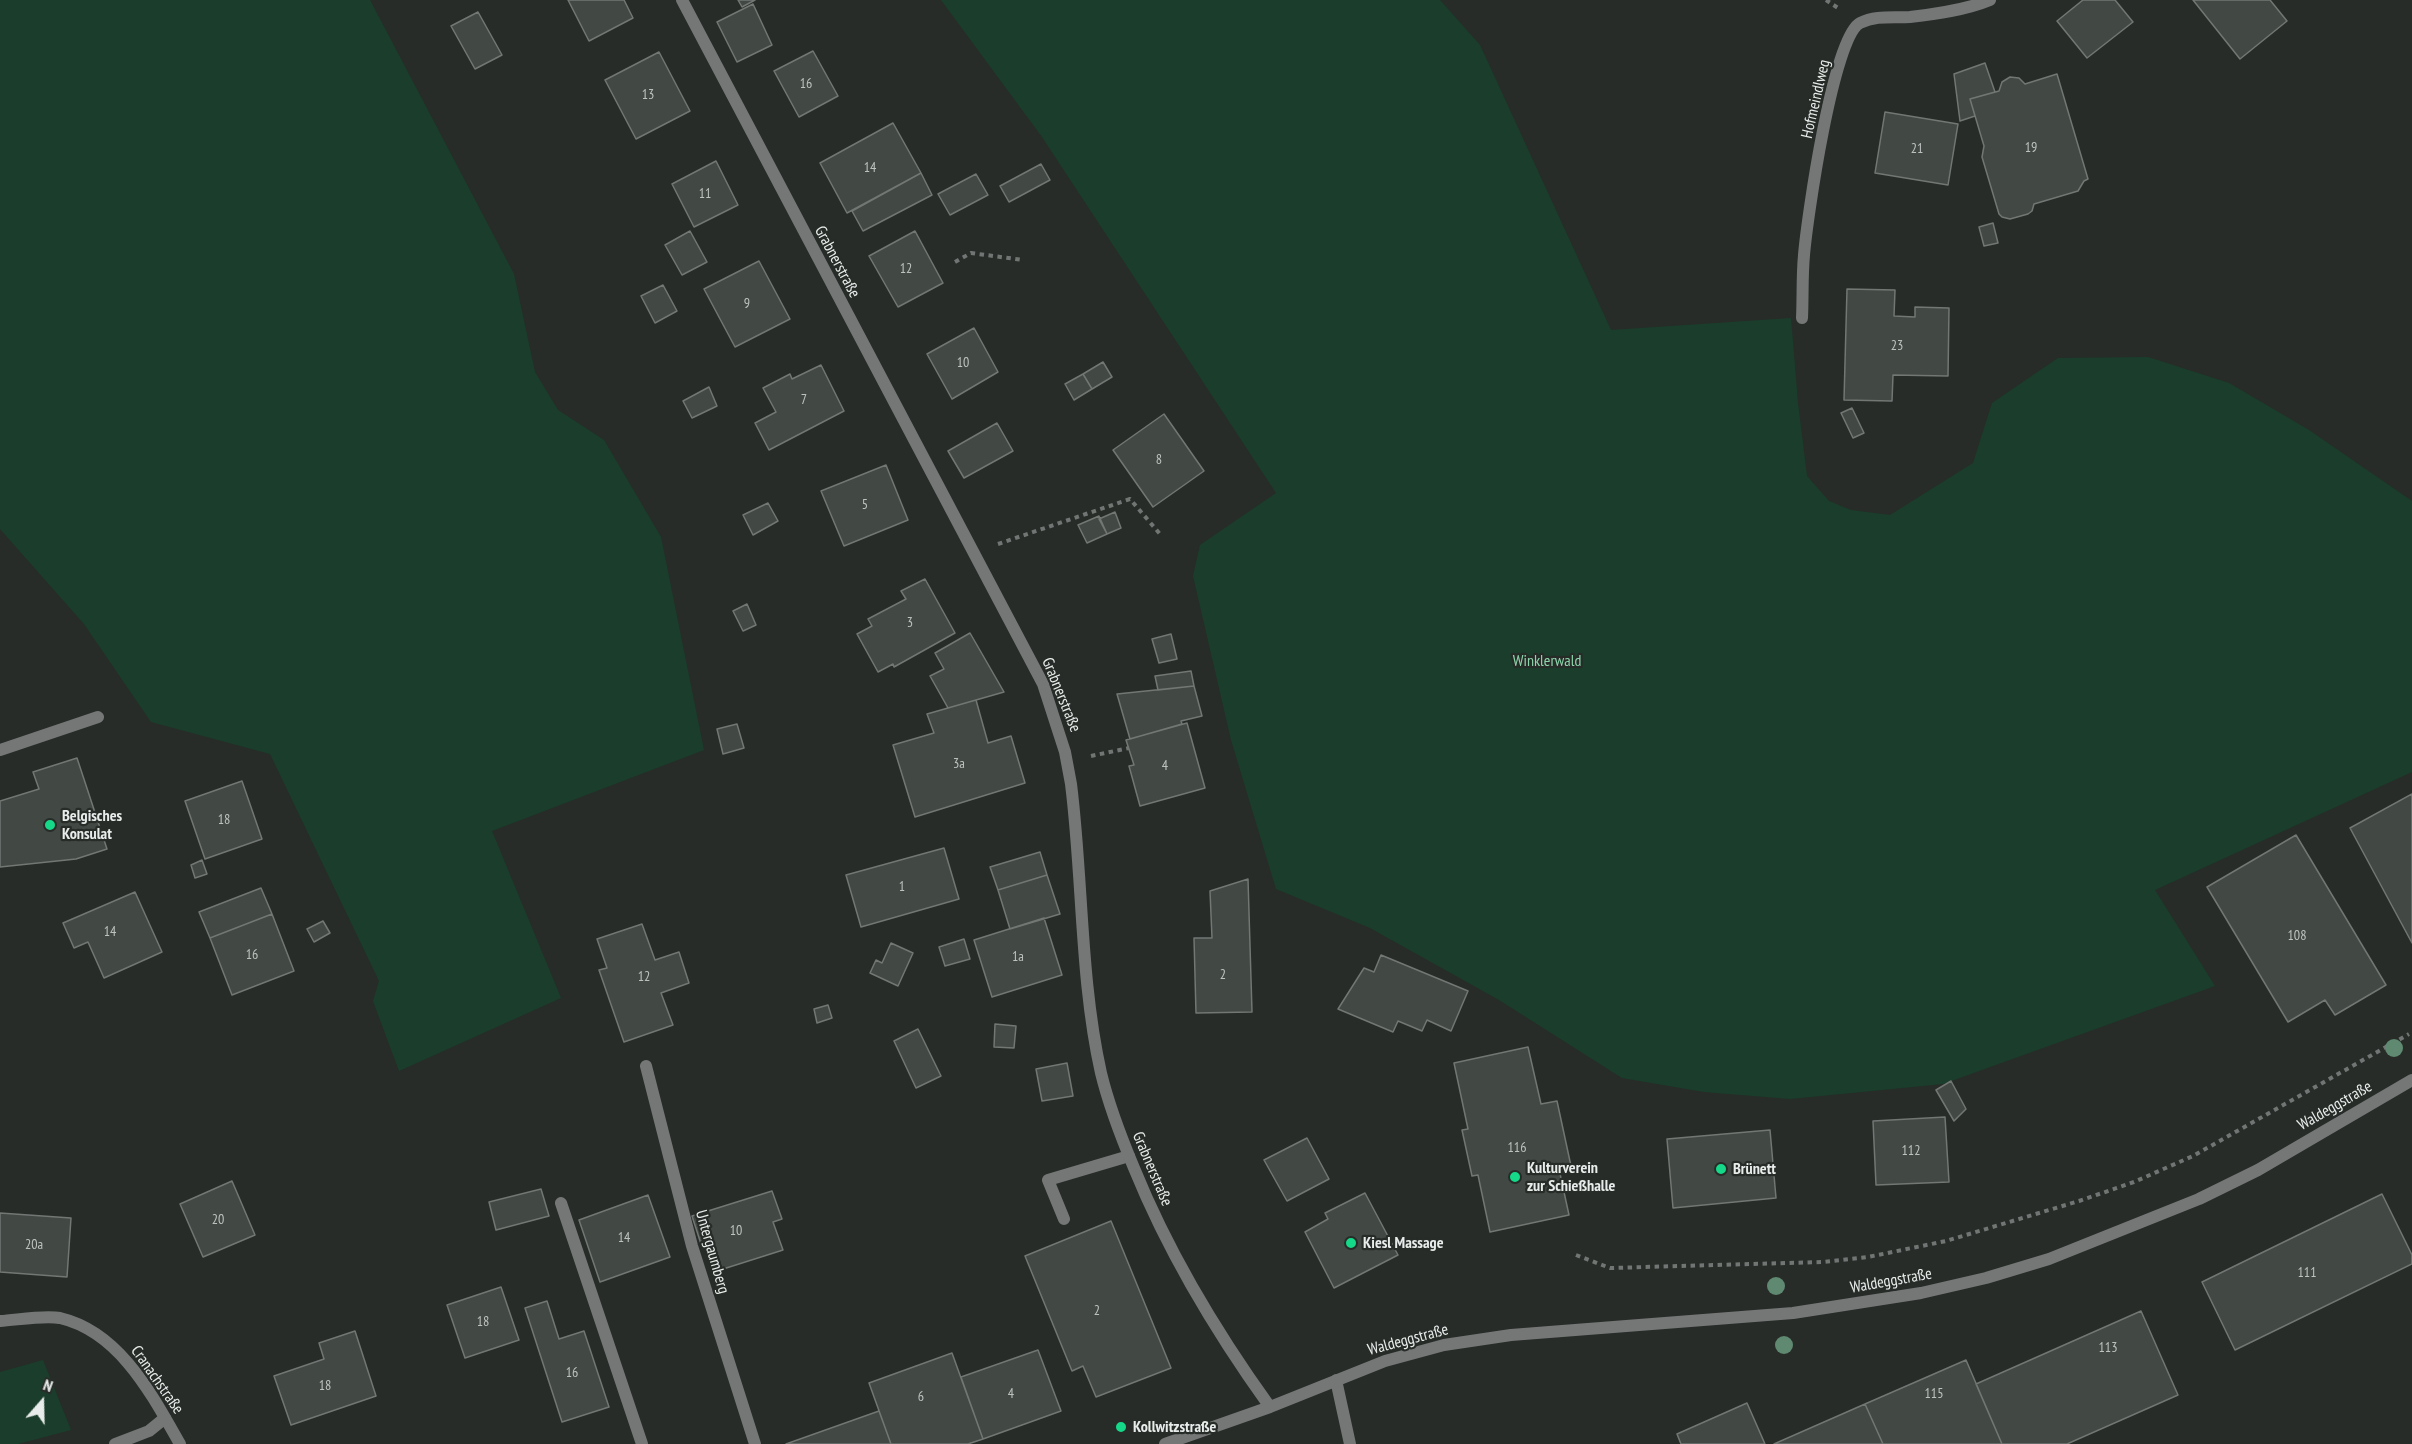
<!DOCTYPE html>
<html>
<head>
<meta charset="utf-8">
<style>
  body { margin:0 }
  #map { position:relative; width:2412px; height:1444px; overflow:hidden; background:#272c29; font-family:"PT Sans Narrow",sans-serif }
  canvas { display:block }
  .north { position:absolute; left:12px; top:1372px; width:60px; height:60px; -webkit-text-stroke:4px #272c29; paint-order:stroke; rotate:20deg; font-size:16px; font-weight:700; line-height:24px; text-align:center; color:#e8ecea }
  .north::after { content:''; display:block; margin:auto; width:21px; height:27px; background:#e8ecea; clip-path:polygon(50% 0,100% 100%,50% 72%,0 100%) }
</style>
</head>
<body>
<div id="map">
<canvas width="2412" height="1444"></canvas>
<div class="north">N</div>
</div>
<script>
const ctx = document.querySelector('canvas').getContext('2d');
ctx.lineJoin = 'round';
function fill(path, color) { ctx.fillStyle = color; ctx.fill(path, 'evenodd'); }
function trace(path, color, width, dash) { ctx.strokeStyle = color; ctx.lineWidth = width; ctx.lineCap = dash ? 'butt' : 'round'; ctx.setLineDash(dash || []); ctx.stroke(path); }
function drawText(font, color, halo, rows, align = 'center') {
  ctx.font = font + ' "PT Sans Narrow",sans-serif'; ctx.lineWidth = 4.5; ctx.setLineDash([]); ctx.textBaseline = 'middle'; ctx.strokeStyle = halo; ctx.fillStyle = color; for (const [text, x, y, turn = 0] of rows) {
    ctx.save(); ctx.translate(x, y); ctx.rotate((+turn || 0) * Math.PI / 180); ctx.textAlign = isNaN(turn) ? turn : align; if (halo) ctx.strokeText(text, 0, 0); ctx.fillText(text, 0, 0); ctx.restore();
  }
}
fill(new Path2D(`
  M0,0H370L514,274L535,372L558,410L604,440L661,537L704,750L492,831L561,998L399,1071L373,1001L379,981L270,754L151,722L84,624L0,529Z
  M941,0H1440L1480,45L1611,330L1791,318L1798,403L1807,476L1829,501L1851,510L1890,515L1973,463L1992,403L2058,358L2148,357L2229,383L2309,430L2412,501V772L2155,890L2215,986L1943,1084L1790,1099L1704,1092L1622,1078L1499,1000L1370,928L1276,889L1231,740L1193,576L1200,545L1276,493L1042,137Z
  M43,1360L71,1430L18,1444H0V1372Z`), '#1a3e2b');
const building = new Path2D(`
  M568,0H624L633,18L589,41Z
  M738,0H755L742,7Z
  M2083,0H2115L2133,22L2087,58L2057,21Z
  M2193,0H2270L2287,21L2240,59Z
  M753,4L772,45L737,62L717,22Z
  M478,12L502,55L475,69L451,26Z
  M813,51L838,96L799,117L774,71Z
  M659,52L690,111L636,139L605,80Z
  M1985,63L1995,92L1970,99L1975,116L1960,121L1954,74Z
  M2057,74L2088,179L2084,181L2078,191L2034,204L2032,211L2028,214L2010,219L2002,217L1999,214L1982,157L1984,146L1970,99L1999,91L2002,82L2010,77L2019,78L2025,84Z
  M1885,112L1958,124L1948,185L1875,173Z
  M893,123L921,173L847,213L820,163Z
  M716,161L738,205L694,227L672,184Z
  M1041,164L1050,180L1009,202L1000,186Z
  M921,173L932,195L863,231L852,211Z
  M976,174L988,195L950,215L938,194Z
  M1993,223L1998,243L1984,246L1979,227Z
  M690,231L707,262L682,275L665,245Z
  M915,231L943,283L898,307L869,256Z
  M759,261L790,319L735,347L704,289Z
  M663,285L677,311L655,323L641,296Z
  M1847,289L1895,290L1894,316L1915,317V307L1949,308L1948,376L1893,375L1892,401L1844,400Z
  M974,328L998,372L952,399L927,354Z
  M1103,362L1112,377L1092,389L1083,374Z
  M821,365L844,411L769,450L755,423L776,412L763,388L790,374L792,379Z
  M1083,374L1092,389L1074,400L1065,384Z
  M709,387L717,406L692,418L683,401Z
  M1852,408L1864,433L1853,438L1841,413Z
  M1164,414L1204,471L1153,507L1113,450Z
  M997,423L1013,451L964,478L948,451Z
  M886,465L908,520L844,546L821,491Z
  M768,503L778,521L753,535L743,515Z
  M1115,512L1121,528L1107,534L1099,519Z
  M1099,516L1107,534L1087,543L1078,525Z
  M925,579L955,633L894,667L893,664L878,672L857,634L872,626L868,619L906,599L901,591Z
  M747,604L756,625L743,631L733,611Z
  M970,633L1004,692L948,708L930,676L944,669L935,653Z
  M1171,634L1177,659L1159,663L1152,639Z
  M1191,671L1194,686L1158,690L1155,676Z
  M1194,686L1202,716L1181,721L1182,724L1130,739L1117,694Z
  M976,700L988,743L1011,736L1025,783L915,817L893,745L934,733L927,714Z
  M1187,723L1205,788L1140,806L1129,766L1134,765L1126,740Z
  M737,724L744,748L723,754L717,729Z
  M77,758L107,849L76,859L0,867V801L39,789L33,772Z
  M242,781L262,839L205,859L185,801Z
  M2412,794V943L2350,828Z
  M2296,835L2386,985L2335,1015L2325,1000L2288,1022L2207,887Z
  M944,848L959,899L861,927L846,875Z
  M1040,852L1047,875L998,890L990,867Z
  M202,860L207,874L195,878L191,865Z
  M1047,875L1060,914L1010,929L998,890Z
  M1248,879L1252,1012L1196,1013L1194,938H1212L1210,891Z
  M261,888L272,914L210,938L199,912Z
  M135,892L162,952L104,978L88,942L74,948L63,923Z
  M272,914L294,971L232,995L210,938Z
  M1044,918L1062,975L992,997L974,940Z
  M323,921L330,933L314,942L307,929Z
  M642,924L655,960L679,952L689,983L661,993L673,1025L624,1042L599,970L607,968L597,939Z
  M964,939L970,959L945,966L939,947Z
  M891,943L913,953L898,986L870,973L876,960L882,963Z
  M1381,955L1468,991L1451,1031L1427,1020L1422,1031L1398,1021L1393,1032L1338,1009L1364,968L1374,972Z
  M828,1005L832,1018L817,1023L814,1009Z
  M995,1024L1016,1026L1014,1048L994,1047Z
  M918,1029L941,1076L916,1088L894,1041Z
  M1528,1047L1541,1104L1557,1101L1571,1166L1559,1169L1569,1215L1490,1232L1478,1175L1472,1176L1462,1130L1468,1129L1454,1063Z
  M1067,1063L1073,1096L1042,1101L1036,1069Z
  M1951,1081L1966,1109L1954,1121L1936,1090Z
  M1945,1117L1949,1182L1876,1185L1873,1121Z
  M1770,1130L1776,1198L1673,1208L1667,1139Z
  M1307,1138L1329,1179L1287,1201L1264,1160Z
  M232,1181L255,1235L203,1257L180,1204Z
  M541,1189L549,1216L496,1230L489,1202Z
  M772,1191L782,1219L773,1222L783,1250L720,1270L711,1241L701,1244L692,1216Z
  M1365,1193L1398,1255L1334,1288L1305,1232L1328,1219L1325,1213Z
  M2382,1194L2412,1255V1264L2235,1350L2202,1282Z
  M648,1195L670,1257L600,1282L579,1220Z
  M0,1213L71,1218L67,1277L0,1272Z
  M1111,1221L1171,1368L1096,1397L1083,1366L1072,1371L1025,1256Z
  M501,1287L519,1340L465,1358L447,1305Z
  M547,1301L559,1339L584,1331L609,1407L562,1422L525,1308Z
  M2141,1311L2178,1395L2067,1444H2002L1976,1384Z
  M355,1331L376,1396L291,1425L274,1376L324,1359L319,1343Z
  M1038,1350L1061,1411L983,1439L961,1377Z
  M952,1353L983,1439L968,1444H891L869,1383Z
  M1966,1360L2002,1444H1883L1865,1404Z
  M1747,1403L1765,1444H1681L1677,1434Z
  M1865,1404L1883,1444H1774Z
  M879,1411L891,1444H786Z`);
fill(building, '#424844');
trace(building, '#727774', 1.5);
trace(new Path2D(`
  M1826,0L1838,8
  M955,262L971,253L1023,260
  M998,544L1130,499L1160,534
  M1091,756L1129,748
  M1576,1255L1610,1268L1823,1262L1868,1257L1946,1241L2079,1201L2134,1182L2193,1156L2409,1034`), '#717573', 4, [4.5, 4.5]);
trace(new Path2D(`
  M1064,1219L1048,1180L1129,1156
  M115,1444L149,1431L165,1418`), '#757776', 12);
trace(new Path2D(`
  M682,0L1043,684L1065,752L1071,784C1083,880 1080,979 1101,1073C1109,1106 1121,1137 1134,1168C1169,1254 1216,1332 1270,1407
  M1802,318C1803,297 1802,276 1804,255C1807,219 1833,37 1860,23C1876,15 1893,18 1910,17C1936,14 1966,10 1990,0
  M0,750L98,717
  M646,1066L692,1246L755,1444
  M561,1203L642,1444
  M0,1321C17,1320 44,1315 60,1318C120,1332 152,1395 180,1444
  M1336,1380L1350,1444
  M1165,1444L1270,1407L1385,1361L1444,1345L1511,1335L1793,1313L1921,1293L1986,1278L2049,1259L2199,1199L2258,1170L2412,1080`), '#757776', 12);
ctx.fillStyle = '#5f8970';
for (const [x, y] of [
  [2394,1048],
  [1776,1286],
  [1784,1345]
]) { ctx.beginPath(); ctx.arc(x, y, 9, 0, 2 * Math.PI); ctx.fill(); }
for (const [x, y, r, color] of [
  [50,825,6,"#15d989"],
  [1721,1169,6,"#15d989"],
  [1515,1177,6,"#15d989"],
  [1351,1243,6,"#15d989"],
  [1121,1427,6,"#15d989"]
]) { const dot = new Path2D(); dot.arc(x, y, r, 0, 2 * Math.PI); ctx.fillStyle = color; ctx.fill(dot); trace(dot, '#272c29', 2); }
drawText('14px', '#bec3c0', null, [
  ["16",806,84],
  ["13",648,95],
  ["19",2031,148],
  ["21",1917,149],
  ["14",870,168],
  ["11",705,194],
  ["12",906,269],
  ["9",747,304],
  ["23",1897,346],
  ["10",963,363],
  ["7",804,400],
  ["8",1159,460],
  ["5",865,505],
  ["3",910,623],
  ["3a",959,764],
  ["4",1165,766],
  ["18",224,820],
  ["1",902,887],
  ["14",110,932],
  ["108",2297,936],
  ["16",252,955],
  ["1a",1018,957],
  ["2",1223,975],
  ["12",644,977],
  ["116",1517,1148],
  ["112",1911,1151],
  ["20",218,1220],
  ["10",736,1231],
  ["14",624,1238],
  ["20a",34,1245],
  ["111",2307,1273],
  ["2",1097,1311],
  ["18",483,1322],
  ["113",2108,1348],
  ["16",572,1373],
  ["18",325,1386],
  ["4",1011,1394],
  ["115",1934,1394],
  ["6",921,1397]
]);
drawText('16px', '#e8ecea', '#272c29', [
  ["Hofmeindlweg",1816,99,-77],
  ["Grabnerstraße",837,262,62],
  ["Grabnerstraße",1061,695,68],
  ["Waldeggstraße",2335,1106,-30],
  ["Grabnerstraße",1152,1169,67],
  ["Untergaumberg",712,1252,74],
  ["Waldeggstraße",1891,1281,-10],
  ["Waldeggstraße",1408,1340,-15],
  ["Cranachstraße",157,1380,55]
]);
drawText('16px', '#8dd5ab', '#272c29', [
  ["Winklerwald",1547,661]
]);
drawText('bold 16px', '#e8ecea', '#272c29', [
  ["Belgisches",62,816],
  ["Konsulat",62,834],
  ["Kulturverein",1527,1168],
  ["zur Schießhalle",1527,1186],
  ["Brünett",1733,1169],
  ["Kiesl Massage",1363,1243],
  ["Kollwitzstraße",1133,1427]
], 'left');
</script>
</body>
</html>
